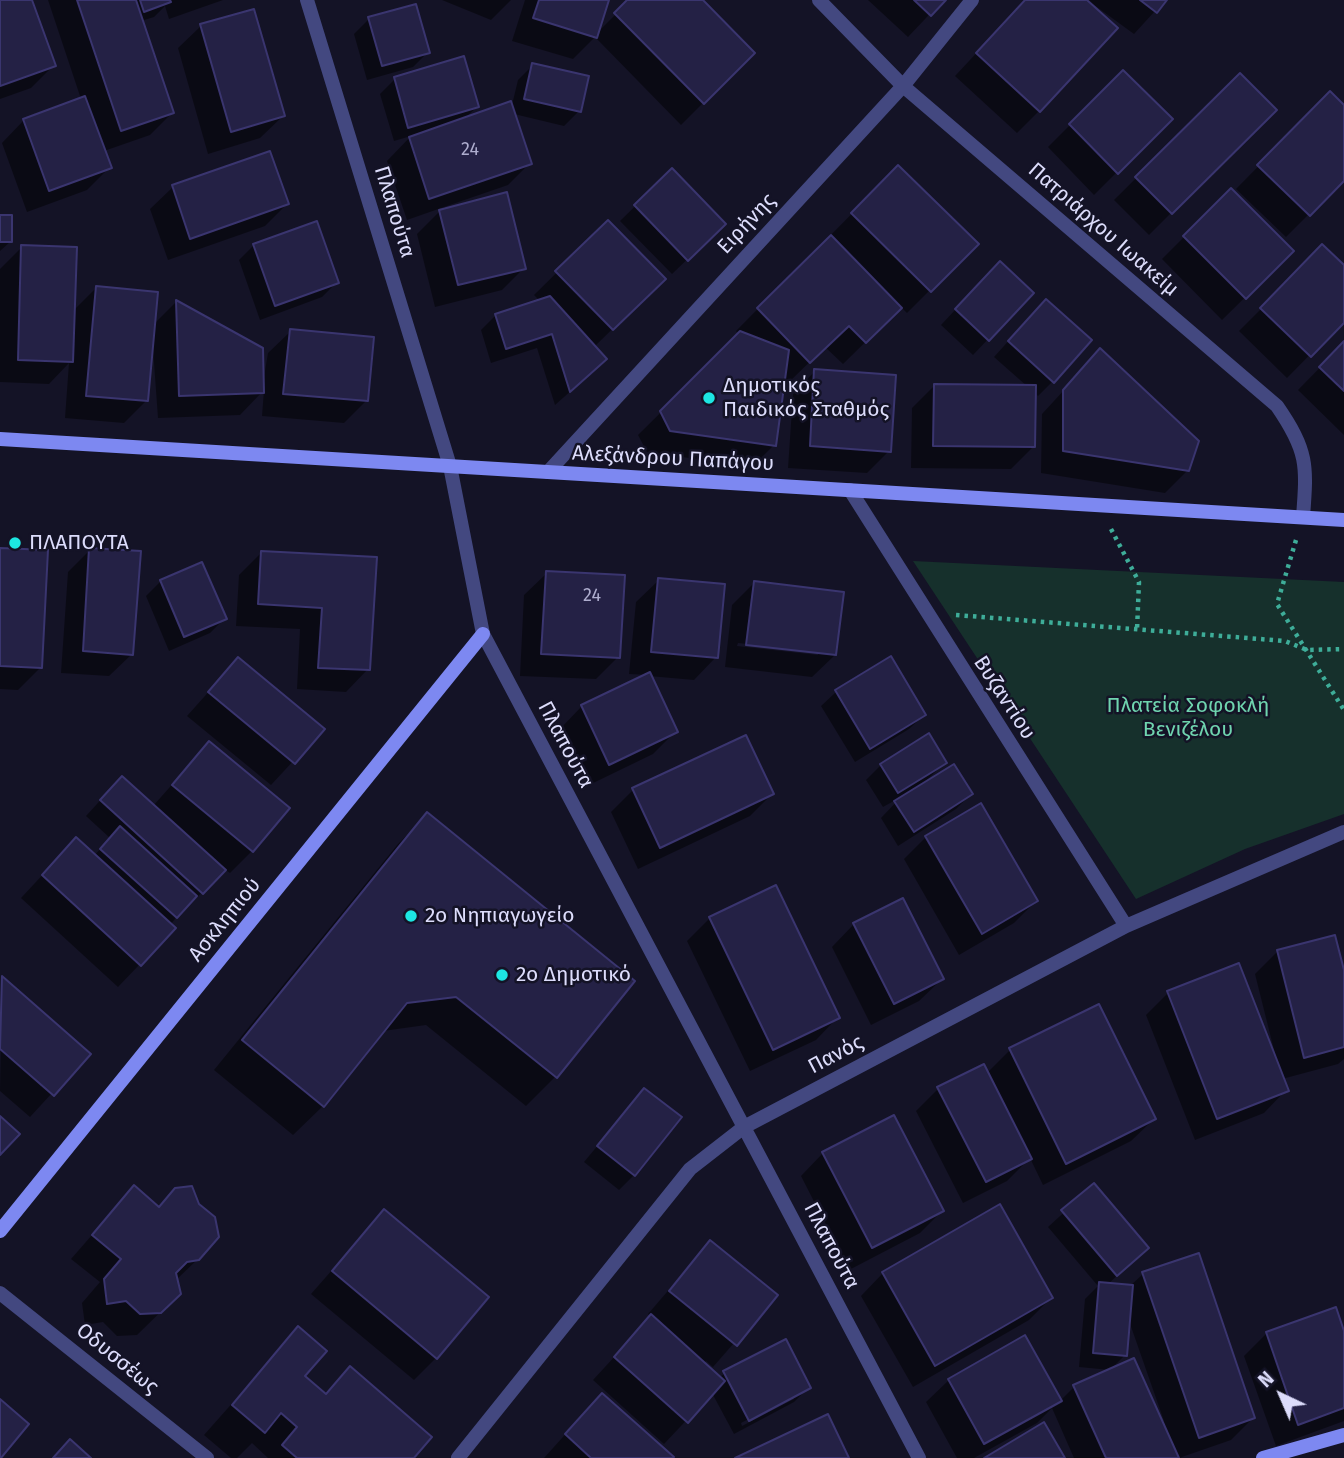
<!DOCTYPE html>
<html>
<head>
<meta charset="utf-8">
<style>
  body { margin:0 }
  #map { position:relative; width:1344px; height:1458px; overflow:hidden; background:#141326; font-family:"Fira Sans",sans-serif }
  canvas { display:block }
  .north { position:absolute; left:1246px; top:1360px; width:70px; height:70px; -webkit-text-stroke:5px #141326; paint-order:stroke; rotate:316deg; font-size:19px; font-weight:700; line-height:28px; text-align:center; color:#dcdcfb }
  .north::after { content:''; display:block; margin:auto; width:24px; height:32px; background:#dcdcfb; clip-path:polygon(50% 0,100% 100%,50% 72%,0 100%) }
</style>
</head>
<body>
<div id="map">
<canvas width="1344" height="1458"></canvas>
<div class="north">N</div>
</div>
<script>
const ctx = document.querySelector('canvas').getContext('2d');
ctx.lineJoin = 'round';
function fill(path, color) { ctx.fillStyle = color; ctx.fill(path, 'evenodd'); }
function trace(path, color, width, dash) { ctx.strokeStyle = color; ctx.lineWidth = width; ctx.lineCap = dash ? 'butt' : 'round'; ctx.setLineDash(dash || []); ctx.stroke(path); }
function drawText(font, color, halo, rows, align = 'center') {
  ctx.font = font + ' "Fira Sans",sans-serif'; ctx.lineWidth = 5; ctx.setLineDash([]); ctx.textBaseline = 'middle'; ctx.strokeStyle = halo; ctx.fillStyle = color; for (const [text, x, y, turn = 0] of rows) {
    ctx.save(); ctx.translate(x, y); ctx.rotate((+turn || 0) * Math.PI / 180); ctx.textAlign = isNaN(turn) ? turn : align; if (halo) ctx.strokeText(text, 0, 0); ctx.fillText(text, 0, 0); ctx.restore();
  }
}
fill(new Path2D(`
  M913,561L1344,582V814L1245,849L1136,899Z`), '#16302c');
fill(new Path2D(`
  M0,0H30L54,65L31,88L0,99Z
  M48,0H223L169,19L165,6L154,17L141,21L172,113L150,135L104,151L110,167L87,190L27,212L2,143L24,120L81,99Z
  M442,0H511L491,20Z
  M525,0H607L597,33L630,0H700L753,53L681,125L595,37L573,59L512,41Z
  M868,0H943L908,37Z
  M1026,0H1165L1134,34L1090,2L1039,111L1017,133L955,76Z
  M369,19L428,52L413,67L367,80L354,34Z
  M201,26L283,116L260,138L208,154L178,48Z
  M533,65L579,111L564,126L514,114L530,163L508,185L444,207L524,268L502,290L435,307L417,234L444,207L407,220L387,161L411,136L394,141L380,94L395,79L477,107L464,119L511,109L518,80Z
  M1123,72L1170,119L1094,195L1048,147Z
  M1240,75L1274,110L1149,235L1114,200Z
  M1344,107V179L1286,237L1236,189L1308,116Z
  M898,167L976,244L907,313L901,307L843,364L825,347L787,384L783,380L774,445L752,467L647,452L638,435L739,335L736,331Z
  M672,170L724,224L672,274L620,221Z
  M173,187L287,204L265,226L168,260L150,209Z
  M1231,190L1292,251L1222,320L1162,259Z
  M0,217L10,242L0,251Z
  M608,222L641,301L594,347L590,374L555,405L537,348L491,363L481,330L496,315L540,301L534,295Z
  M254,245L337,282L322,297L260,320L239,260Z
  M22,247L73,311L96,288L153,325L176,302L262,389L268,353L291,331L366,401L344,423L262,416L264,390L240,415L158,418L152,335L146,401L124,423L65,418L69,363L49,384L0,382V269Z
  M1323,247L1344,268V320L1287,378L1239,331Z
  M985,278L1032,293L973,355L941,325Z
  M1031,316L1053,381L1038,396L1034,392L1033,447L1011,469L911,468L912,408L934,386L1028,387L994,357Z
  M1344,343V435L1298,390Z
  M1100,351L1188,470L1165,493L1041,473L1042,414Z
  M815,371L889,451L867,473L788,468L793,394Z
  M0,550L41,667L18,690L0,689Z
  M90,550L132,654L109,676L61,673L68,572Z
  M262,552L375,558L368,669L346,692L297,689L300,629L236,626L239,575Z
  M547,573L618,657L596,679L520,676L524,595Z
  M659,580L716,657L694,680L649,676L675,732L653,754L587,786L560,729L582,706L648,675L629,674L636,602Z
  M161,581L225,618L210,633L169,651L146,596Z
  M754,583L835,655L812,677L725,667L732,605ZM738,643L818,652V655L737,646Z
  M238,659L322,730L271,785L187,716Z
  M836,692L924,715L909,729L855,762L821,706Z
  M209,743L252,851L230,873L224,869L187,908L185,906L140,964L118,987L21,898L76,839L94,856L110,838L86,816L107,793L153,806Z
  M945,762L926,781L971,794L956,809L898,846L881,818L901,797L883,807L866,780L881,765Z
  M633,790L772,794L750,816L638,869L611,812Z
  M427,815L555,1077L526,1106L426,1025L383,1031L323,1106L293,1135L214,1070L398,844Z
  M926,837L1036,901L1014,923L959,955L904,859Z
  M710,918L838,1017L816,1040L750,1071L687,941Z
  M854,924L942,979L919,1001L871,1025L832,947Z
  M1334,937L1344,977V1059L1338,1064L1282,1079L1286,1090L1264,1113L1195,1140L1146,1015L1168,993L1276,1058L1255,974L1277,952Z
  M2,979L88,1054L30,1117L0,1091Z
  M1010,1050L1154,1119L1131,1141L1043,1185L1030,1158L1007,1181L963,1203L916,1111L938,1089L987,1073Z
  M644,1090L634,1175L619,1190L584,1162Z
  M823,1153L942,1211L920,1233L849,1270L801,1176Z
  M1094,1185L1132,1262L1107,1285L1130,1286L1143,1274L1253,1418L1231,1440L1179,1458H1074L1052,1408L1037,1423L974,1458H957L926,1402L949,1380L1060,1401L1074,1387L1164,1421L1128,1318L1125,1355L1110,1370L1079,1367L1085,1299L1098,1286L1048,1227Z
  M134,1187L158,1207L175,1190L198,1205V1259L176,1280L179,1294L137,1335L117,1336L103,1322L85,1325L82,1303L100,1282L71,1259Z
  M384,1211L436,1358L414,1380L311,1294Z
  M710,1242L776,1295L713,1367L706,1361L704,1364L719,1378L725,1373L809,1387L794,1402L734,1434L712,1393L664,1444L593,1380L651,1317L648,1314ZM794,1395V1399L742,1426L741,1423Z
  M883,1273L1051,1298L1029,1320L913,1387L861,1296Z
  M1335,1309L1344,1336V1421L1276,1446L1244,1356L1266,1334Z
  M298,1329L303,1376L324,1394L350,1368L412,1458H268L252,1443L237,1458H231L204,1435Z
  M580,1418L670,1458H544Z`), '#0007');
const building = new Path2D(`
  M0,0H32L56,66L0,86Z
  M77,0H136L174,113L121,131Z
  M140,0H170L171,2L144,12Z
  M539,0H609L597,38L533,18Z
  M627,0H703L755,53L704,104L614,13Z
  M914,0H946L931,16Z
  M1025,0H1087L1118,28L1040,112L976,53Z
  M1140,0H1167L1157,13Z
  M416,4L430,53L382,66L368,17Z
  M254,9L285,116L231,132L200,24Z
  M464,56L479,107L408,128L394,77Z
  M532,63L589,76L581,112L524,99Z
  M1123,70L1173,119L1118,174L1069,124Z
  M1240,73L1277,110L1172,214L1135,177Z
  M1330,91L1344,105V181L1310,216L1257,165Z
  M85,96L112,168L49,191L23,119Z
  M511,101L532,164L429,199L409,137Z
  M270,151L289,204L190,239L172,185Z
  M898,165L979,244L931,292L851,213Z
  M672,168L726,224L688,261L634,205Z
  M1231,188L1294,251L1246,299L1183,236Z
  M507,192L526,269L458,285L439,210Z
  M0,215H12V242H0Z
  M608,220L666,279L613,330L555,271Z
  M317,221L339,283L275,306L253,244Z
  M831,235L902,308L866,343L849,326L810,363L757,308Z
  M1322,244L1344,265V323L1311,357L1260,308Z
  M21,245L77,247L73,362L18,360Z
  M1000,261L1034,293L989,341L955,309Z
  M96,286L158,292L148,401L86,396Z
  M550,296L607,359L570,392L552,334L506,349L495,314Z
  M1046,299L1092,340L1054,383L1008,341Z
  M176,300L263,348L264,393L179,396Z
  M290,329L374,337L368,401L283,394Z
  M740,331L789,350L776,446L670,431L660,411Z
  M1344,341V391L1319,367Z
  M1100,348L1199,441L1189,471L1063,451V390Z
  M814,369L896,375L891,452L810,446Z
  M934,384L1036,385L1035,447L933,446Z
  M0,548L48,550L42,668L0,666Z
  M89,548L141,551L133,655L83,651Z
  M261,551L377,557L370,670L318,668L322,608L258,604Z
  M202,562L227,619L184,637L160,580Z
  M546,571L625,575L620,658L541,654Z
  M658,578L725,584L718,658L651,652Z
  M754,581L844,592L836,655L746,645Z
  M891,656L926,715L870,749L835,690Z
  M238,657L325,729L295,764L208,692Z
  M650,672L678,732L609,765L581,705Z
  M929,733L947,763L898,793L880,764Z
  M746,735L774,794L660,848L632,788Z
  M209,741L290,808L253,852L172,785Z
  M954,764L973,794L914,832L894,801Z
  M122,776L226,870L203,894L100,800Z
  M981,803L1038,901L982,934L925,836Z
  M427,812L635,981L557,1078L456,997L407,1003L324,1107L242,1040Z
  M120,826L197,896L177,918L100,849Z
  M76,837L176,928L141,966L42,875Z
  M776,885L840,1018L773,1050L709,917Z
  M903,898L944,979L894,1004L853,923Z
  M1335,935L1344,970V1047L1304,1058L1277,950Z
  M1239,963L1289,1091L1217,1119L1167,991Z
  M2,976L91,1054L54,1096L0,1049Z
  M1099,1004L1156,1119L1066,1164L1009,1048Z
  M984,1064L1032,1159L986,1182L937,1087Z
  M644,1088L682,1117L635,1176L597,1146Z
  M894,1115L944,1211L872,1248L822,1152Z
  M0,1116L20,1134L0,1155Z
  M1094,1183L1149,1248L1117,1276L1061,1210Z
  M134,1185L159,1207L175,1188L192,1186L199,1204L215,1217L219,1237L199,1260L187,1262L176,1273L181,1294L161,1313L140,1314L126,1301L107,1304L104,1279L121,1259L92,1235Z
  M1000,1204L1053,1298L935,1366L882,1272Z
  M384,1209L489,1297L437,1359L332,1271Z
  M710,1240L778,1295L737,1346L669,1291Z
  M1199,1253L1255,1418L1199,1438L1142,1272Z
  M1099,1282L1133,1285L1127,1356L1093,1353Z
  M1336,1307L1344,1331V1408L1298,1425L1266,1332Z
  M651,1314L725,1381L688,1423L614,1357Z
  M298,1326L327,1351L305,1376L326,1394L350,1366L432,1437L414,1458H297L282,1445L297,1427L281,1413L265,1433L232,1405Z
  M1025,1335L1062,1401L984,1444L948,1379Z
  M786,1339L811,1388L749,1421L723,1371Z
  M1134,1358L1179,1458H1106L1073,1385Z
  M602,1393L674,1457L673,1458H591L565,1434Z
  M0,1399L29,1424L1,1458H0Z
  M828,1414L849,1458H735Z
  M1044,1422L1065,1458H984Z
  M70,1439L91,1458H53Z`);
fill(building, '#242145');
trace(building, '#3a356f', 2);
trace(new Path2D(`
  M1111,529L1139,582L1137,630
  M1296,540L1277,604L1344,710
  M956,615L1285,641L1307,650L1344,649`), '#3ead99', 4.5, [3.5, 5]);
trace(new Path2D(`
  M307,0L450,466L483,634L919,1458
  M819,0L903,86L1277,406C1308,451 1307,465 1303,517
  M548,472L903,86L972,0
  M850,490L1126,926
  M0,1293L207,1458
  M458,1458L690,1169L744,1127L1126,926L1344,832`), '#434880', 14);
trace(new Path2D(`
  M0,439L1344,520
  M0,1231L483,634
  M1263,1458L1344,1435`), '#7d88f1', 14);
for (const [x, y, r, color] of [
  [709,398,7,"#1de6e2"],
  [15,543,7,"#1de6e2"],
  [411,916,7,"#1de6e2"],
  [502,975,7,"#1de6e2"]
]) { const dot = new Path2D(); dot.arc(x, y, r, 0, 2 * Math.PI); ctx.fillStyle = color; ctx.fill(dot); trace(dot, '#141326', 2.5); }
drawText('18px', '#aeadce', null, [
  ["24",470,150],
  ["24",592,596]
]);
drawText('21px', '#dcdcfb', '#141326', [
  ["Πλαπούτα",394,212,73],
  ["Ειρήνης",747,224,-47],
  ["Πατριάρχου Ιωακείμ",1103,230,41],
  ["Αλεξάνδρου Παπάγου",673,459,3],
  ["Βυζαντίου",1004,698,57],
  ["Πλαπούτα",565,745,62],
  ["Ασκληπιού",225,920,-51],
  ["Πανός",836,1055,-28],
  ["Πλαπούτα",831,1246,62],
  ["Οδυσσέως",117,1359,39]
]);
drawText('21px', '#dcdcfb', '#141326', [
  ["Δημοτικός",723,386],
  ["Παιδικός Σταθμός",723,410],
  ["ΠΛΑΠΟΥΤΑ",29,543],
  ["2ο Νηπιαγωγείο",425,916],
  ["2ο Δημοτικό",516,975]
], 'left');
drawText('21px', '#6fd4af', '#141326', [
  ["Πλατεία Σοφοκλή",1188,706],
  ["Βενιζέλου",1188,730]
]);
</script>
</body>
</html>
